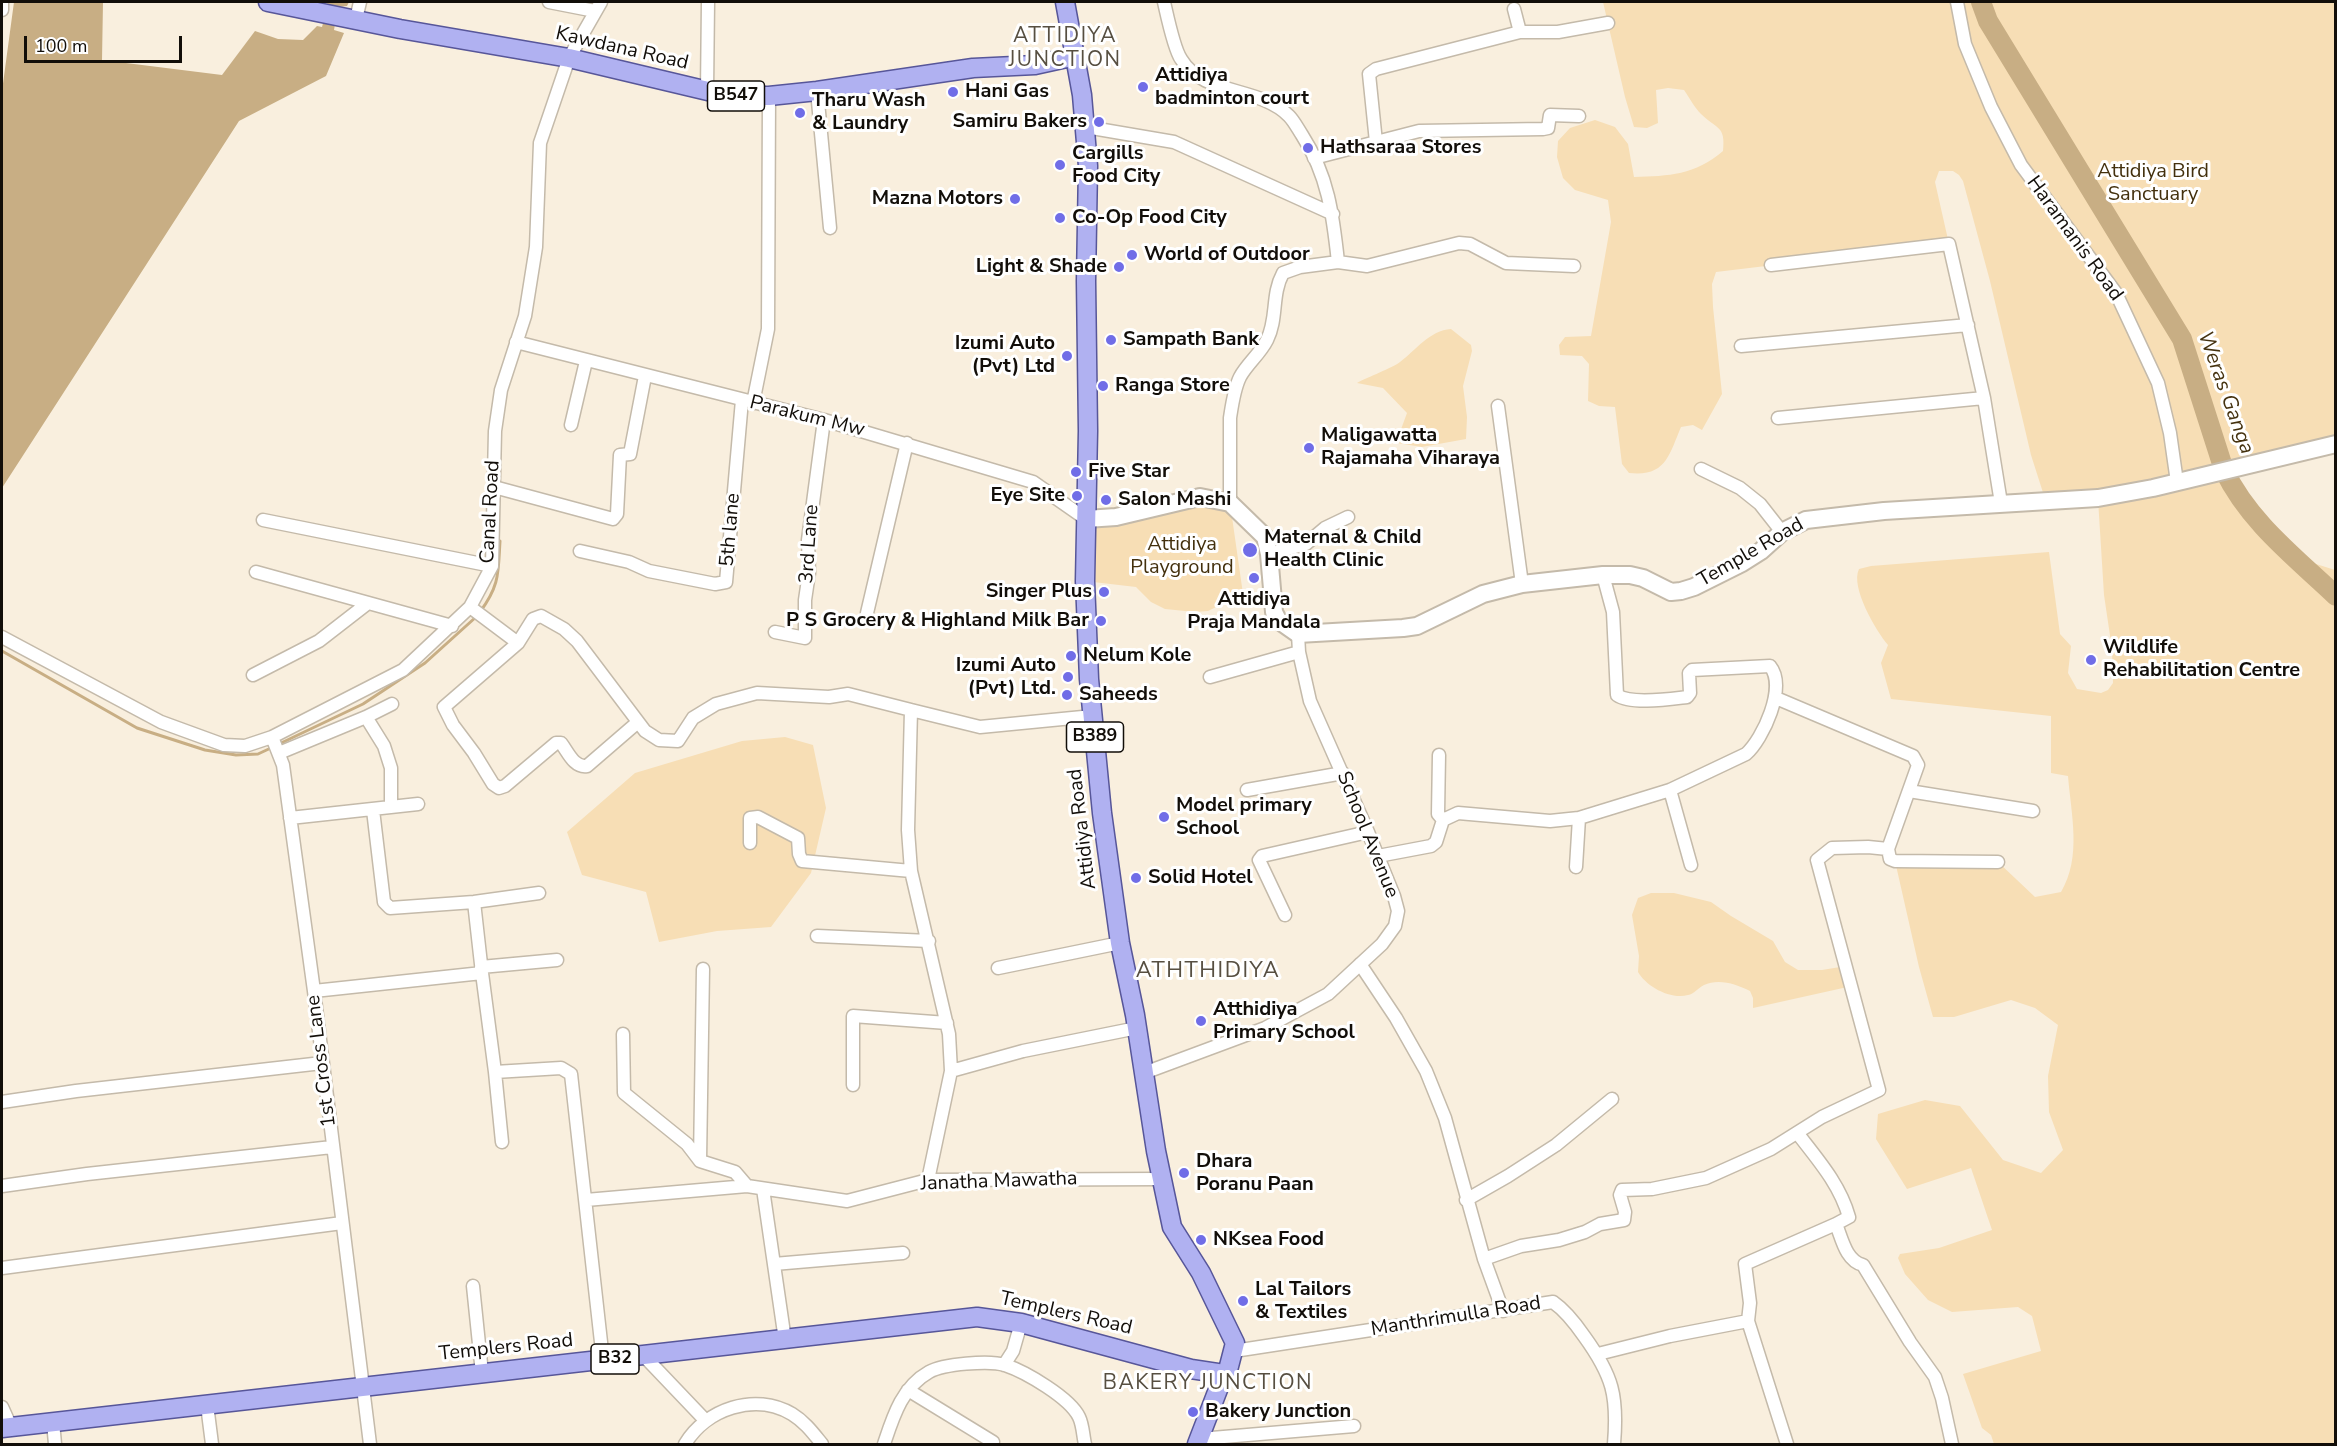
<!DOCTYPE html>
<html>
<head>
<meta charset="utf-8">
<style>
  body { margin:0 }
  #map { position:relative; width:2337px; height:1446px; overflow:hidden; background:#f9efde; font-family:"Nunito Sans",sans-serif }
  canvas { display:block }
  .frame { position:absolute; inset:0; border:3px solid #120e09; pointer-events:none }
  .scale { position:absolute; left:24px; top:36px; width:158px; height:27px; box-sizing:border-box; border:3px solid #120e09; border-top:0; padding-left:8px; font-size:18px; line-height:21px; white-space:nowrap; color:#120e09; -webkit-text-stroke:4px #fff; paint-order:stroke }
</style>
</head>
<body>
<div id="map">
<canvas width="2337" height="1446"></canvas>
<div class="frame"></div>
<div class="scale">100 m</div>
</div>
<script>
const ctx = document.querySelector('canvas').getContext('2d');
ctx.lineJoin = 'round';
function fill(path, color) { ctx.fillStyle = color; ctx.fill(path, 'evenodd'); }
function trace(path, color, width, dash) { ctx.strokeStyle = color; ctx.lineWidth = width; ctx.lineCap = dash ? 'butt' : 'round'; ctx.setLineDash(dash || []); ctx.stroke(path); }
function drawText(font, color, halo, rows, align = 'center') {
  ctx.font = font + ' "Nunito Sans",sans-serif'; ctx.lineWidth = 6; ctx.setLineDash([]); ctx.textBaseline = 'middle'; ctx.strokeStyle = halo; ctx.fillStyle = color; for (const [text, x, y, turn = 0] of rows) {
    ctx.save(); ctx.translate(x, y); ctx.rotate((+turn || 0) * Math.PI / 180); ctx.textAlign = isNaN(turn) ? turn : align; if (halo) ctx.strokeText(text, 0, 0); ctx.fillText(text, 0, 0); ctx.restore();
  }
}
fill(new Path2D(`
  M1603,2H2335V444L2224,471L2234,490L2254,519L2294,557L2335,570V1444H1994L1991,1435L1982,1428L1963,1374L2041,1351L2032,1316L2018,1307L1952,1312L1928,1300L1905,1274L1898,1258L1900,1254L1939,1248L1992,1230L1971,1168L1907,1189L1876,1139L1878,1114L1925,1100L1960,1106L2003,1160L2041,1173L2063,1150L2049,1112L2048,1076L2058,1025L2035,1008L2011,1000L1954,1017H1933L1919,967L1895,861L1998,862L2035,897L2061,892C2082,857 2071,814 2068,776L2051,773V716L1891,699L1881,663L1888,645C1876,631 1850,587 1859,569L1871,566L2049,552L2060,634L2071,646L2068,673L2077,689L2101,693L2108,690L2113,683L2112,649L2104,595L2098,499L2046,502L2031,455L1990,281L1963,181L1959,175L1953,171H1939L1935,182L1949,244L1716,272L1712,284L1713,307L1722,394L1702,430L1693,425L1681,427C1669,455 1666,477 1629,473L1622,464L1615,407L1599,406L1588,401L1589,364L1582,356L1560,355L1559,345L1565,337L1591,336L1611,222L1608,200L1575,190L1563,178L1557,157L1558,141L1570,128L1595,120L1615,127L1628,144L1634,177C1669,176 1695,175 1723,151C1726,125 1716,129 1701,114C1694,107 1689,97 1684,90L1668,88L1656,90L1658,123L1647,128L1634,127L1625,97Z
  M1451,329L1471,345L1472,351L1463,386L1467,417L1466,439L1422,447L1391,442L1400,432L1407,413L1383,388L1357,383C1368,377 1392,368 1400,362C1415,351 1430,330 1451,329Z
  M1230,503L1243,594L1208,611L1195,612L1165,609L1151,602L1136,587L1085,581L1086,519L1159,506Z
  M785,737L813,745L826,808L811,873L771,927L717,931L659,942L646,892L582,875L567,832L635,773L742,741Z
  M1651,893H1674L1711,902L1731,916L1773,941L1785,962L1798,970H1822L1846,966L1852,986L1753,1008V998L1750,991C1737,984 1718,978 1704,985C1698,988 1694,994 1688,995C1670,1000 1646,986 1638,972L1639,956L1632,915L1638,898Z`), '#f7deb5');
fill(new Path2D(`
  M14,2H103L102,60L222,75L255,31L278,39L303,40L317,26L322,27L328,4L323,2H349L347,6L338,7L334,30L344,33L326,76L239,121L2,488V91Z`), '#c8ae84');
trace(new Path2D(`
  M480,612C500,585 498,573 500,541
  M2,651L137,728L205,750L236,755L258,754L273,747
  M279,744L363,704L425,663L476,617`), '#c8ae84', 3);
trace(new Path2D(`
  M1981,2L1988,21L2182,339L2224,470C2249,522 2295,557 2336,596`), '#c8ae84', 20);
const street = new Path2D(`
  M549,2L595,11
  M1164,2C1167,15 1174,49 1181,59C1203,96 1260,86 1289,116C1294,121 1298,129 1302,135C1328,175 1333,215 1338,262
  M1957,2L1965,44L1991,107L2021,165L2116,293L2158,383L2170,433L2177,482
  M1514,9L1520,32
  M2,10V2
  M356,19L360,2
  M707,91L708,2
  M817,91L830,228
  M1086,127L1174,142L1333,214
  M1376,142L1369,74L1376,69L1520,32H1558L1608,23
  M1314,158L1419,131L1543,129L1548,128L1550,115L1579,116
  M1771,265L1949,244L1984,398L2001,503
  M516,342L824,420L1033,482L1086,519
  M1741,346L1968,325
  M753,403L768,329L769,96
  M1498,406L1522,584
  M1778,418L1984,398
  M571,425L586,361
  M1701,469L1740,488L1760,504L1782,532
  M494,487L613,519L617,514L620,455L630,454L645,376
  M1230,503V418C1232,405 1234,389 1240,377C1247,364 1260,354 1267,340C1278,318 1271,295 1283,273L1300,267L1338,262L1367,266L1459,243L1470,244L1506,263L1574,266
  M263,520L492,566
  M580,551L629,562L649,571L715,584L726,582L742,400
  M1269,554L1306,544L1325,528L1348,517
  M256,572L452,626
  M470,607L518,643
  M867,613L907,443
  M775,632L805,638V600L809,573L808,540L824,420
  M2,637L161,722L224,745L245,746L272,737L403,670L470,607L492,566L495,431L501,390L525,316L536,247L540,143L569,58L601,2
  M253,675L319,641L368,603
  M1210,677L1299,652
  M1776,698L1913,756L1918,765L1888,849L1890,859L1895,861L1998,862
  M366,717L384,746L391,768V807
  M638,722L587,766C574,768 568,752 561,743H556L505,786L499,788L493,784L474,753L453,725L444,707L518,643L533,619L541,616L564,629L577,641L645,731L659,740L678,741L693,718L716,704L757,693L829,697L848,694L911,710
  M272,737L283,765L314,991L370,1444
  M279,753L366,717L392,704
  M1439,755L1438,814L1443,820
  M1247,790L1343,773
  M1670,790L1691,865
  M1909,791L2033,811
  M373,810L384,902L390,908L474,902L539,893
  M290,818L418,804
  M750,843V818L758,817L798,838L799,854L802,861L911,871
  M1378,856L1431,846L1436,842L1443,820L1458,813L1550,821L1579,818L1670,790L1746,754C1763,739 1787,687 1770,666L1692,670L1689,673L1690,693L1687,697C1670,699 1631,705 1617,695L1613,612L1603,575
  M1576,867L1579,818
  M474,902L482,973
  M1285,915L1259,860L1262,856L1368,832
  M817,936L929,941
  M1360,964L1396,1018L1426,1071L1445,1118L1484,1259L1503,1311
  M481,967L557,960
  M998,968L1120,943
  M314,991L482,973L495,1072L561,1068L571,1074L603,1360
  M623,1034L624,1093L687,1144L700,1161L735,1172L747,1186
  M951,1071L1023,1051L1137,1028
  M495,1072L502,1142
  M1144,1073L1265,1028L1328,994L1382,944L1395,926L1398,911L1394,896L1368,832L1310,701L1299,652L1298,634
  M853,1085V1016L947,1023
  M2,1102L76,1091L322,1063
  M1798,1134C1819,1161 1840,1185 1849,1217L1836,1224C1842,1239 1846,1261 1863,1265L1910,1342L1935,1377L1942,1398L1952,1444
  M700,1161L703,969
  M928,1180L951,1071L949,1034L911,871L908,830L911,710L980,727L1093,716
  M2,1186L87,1174L332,1147
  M763,1189L785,1340
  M586,1200L747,1186L847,1201L928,1180L1163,1179
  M1466,1200L1508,1176L1556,1145L1612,1099
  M1484,1259L1521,1246L1559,1240L1585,1232L1600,1224L1624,1220L1625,1212L1620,1195L1622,1190L1652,1189L1706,1178L1771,1149L1822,1117L1879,1090L1817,860L1832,848L1868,847L1888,849
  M774,1264L903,1253
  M2,1268L342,1223
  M473,1286L482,1373
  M1748,1321L1750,1303L1745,1264L1836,1224
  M1234,1351L1553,1302C1566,1311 1575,1323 1584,1336C1613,1376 1618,1396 1614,1444
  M1598,1354L1670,1336L1748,1321L1787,1444
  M644,1356L705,1420
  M1004,1365L1013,1351L1021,1323
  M908,1390L993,1442
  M207,1405L212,1444
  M2,1407L11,1427
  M53,1422L55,1444
  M1200,1439L1354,1426
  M685,1444C706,1409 755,1392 792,1414C805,1422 813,1433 822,1444
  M884,1444C893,1417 902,1387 929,1372C943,1364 989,1360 1005,1365C1026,1372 1070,1398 1079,1417C1083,1425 1083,1436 1085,1444`);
const secondary = new Path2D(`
  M1086,519L1116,517L1200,497L1230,503L1265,537L1269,554L1274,612L1278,620L1298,634L1403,628L1417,626L1483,594L1522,584L1603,575H1630L1643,578L1671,592L1681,591L1694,587L1742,563L1761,551L1782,532L1806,520L1884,511L2098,498L2153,488L2336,444`);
const primary = new Path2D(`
  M268,2L400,29L569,58L729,96H769L817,91L973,68L1035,65L1076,56
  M1065,2L1082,95L1088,166L1086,281L1088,431L1085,581L1089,679L1102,813L1120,943L1135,1015L1156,1151L1172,1227L1201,1273L1235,1343L1228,1370L1224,1374L1197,1444
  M2,1428L977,1317L1021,1323L1191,1369L1224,1374`);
trace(street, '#c4baaa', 15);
trace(secondary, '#c4baaa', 20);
trace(primary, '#575699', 21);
trace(street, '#fff', 12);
trace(secondary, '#fff', 16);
trace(primary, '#b0b1f1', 18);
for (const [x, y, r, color] of [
  [1143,87,6,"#706de7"],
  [953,92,6,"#706de7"],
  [800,113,6,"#706de7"],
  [1099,122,6,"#706de7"],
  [1308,148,6,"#706de7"],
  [1060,165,6,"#706de7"],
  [1015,199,6,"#706de7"],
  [1060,218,6,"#706de7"],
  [1132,255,6,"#706de7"],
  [1119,267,6,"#706de7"],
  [1111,340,6,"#706de7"],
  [1067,356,6,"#706de7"],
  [1103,386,6,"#706de7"],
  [1309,448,6,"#706de7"],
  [1076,472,6,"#706de7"],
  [1077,496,6,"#706de7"],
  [1106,500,6,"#706de7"],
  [1250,550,8,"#706de7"],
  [1254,578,6,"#706de7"],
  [1104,592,6,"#706de7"],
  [1101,621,6,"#706de7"],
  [1071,656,6,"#706de7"],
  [2091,660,6,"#706de7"],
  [1068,677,6,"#706de7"],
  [1067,695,6,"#706de7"],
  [1164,817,6,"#706de7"],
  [1136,878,6,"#706de7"],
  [1201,1021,6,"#706de7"],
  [1184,1173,6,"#706de7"],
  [1201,1240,6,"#706de7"],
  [1243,1301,6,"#706de7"],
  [1193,1412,6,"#706de7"]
]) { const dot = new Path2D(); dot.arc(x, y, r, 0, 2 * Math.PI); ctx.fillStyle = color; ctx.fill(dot); trace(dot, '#fff', 2); }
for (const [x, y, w] of [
  [736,96,57],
  [1095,737,57],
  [615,1359,48]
]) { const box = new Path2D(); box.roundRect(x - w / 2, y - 15, w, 30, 4.5); ctx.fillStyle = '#fff'; ctx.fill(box); trace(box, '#120e09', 1.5); }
drawText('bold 18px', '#120e09', null, [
  ["B547",736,96],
  ["B389",1095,737],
  ["B32",615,1359]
]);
drawText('20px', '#120e09', '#fff', [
  ["Kawdana Road",622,49,13],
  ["Haramanis Road",2074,239,54],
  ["Parakum Mw",807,417,14],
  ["Canal Road",491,512,-87],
  ["5th lane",731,530,-85],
  ["3rd Lane",810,544,-86],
  ["Temple Road",1751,553,-30],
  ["Attidiya Road",1083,829,-97],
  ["School Avenue",1367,835,68],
  ["1st Cross Lane",322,1061,-97],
  ["Janatha Mawatha",999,1182,-2],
  ["Templers Road",1066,1314,13],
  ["Manthrimulla Road",1456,1317,-9],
  ["Templers Road",506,1348,-6]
]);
drawText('bold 20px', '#120e09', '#fff', [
  ["Attidiya",1155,76],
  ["badminton court",1155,99],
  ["Hani Gas",965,92],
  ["Tharu Wash",812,101],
  ["& Laundry",812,124],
  ["Samiru Bakers",1087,122,"right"],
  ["Hathsaraa Stores",1320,148],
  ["Cargills",1072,154],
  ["Food City",1072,177],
  ["Mazna Motors",1003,199,"right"],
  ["Co-Op Food City",1072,218],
  ["World of Outdoor",1144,255],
  ["Light & Shade",1107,267,"right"],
  ["Sampath Bank",1123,340],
  ["Izumi Auto",1055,344,"right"],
  ["(Pvt) Ltd",1055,367,"right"],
  ["Ranga Store",1115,386],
  ["Maligawatta",1321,436],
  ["Rajamaha Viharaya",1321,459],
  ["Five Star",1088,472],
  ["Eye Site",1065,496,"right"],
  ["Salon Mashi",1118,500],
  ["Maternal & Child",1264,538],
  ["Health Clinic",1264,561],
  ["Singer Plus",1092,592,"right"],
  ["Attidiya",1254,600,"center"],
  ["Praja Mandala",1254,623,"center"],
  ["P S Grocery & Highland Milk Bar",1089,621,"right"],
  ["Wildlife",2103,648],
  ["Rehabilitation Centre",2103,671],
  ["Nelum Kole",1083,656],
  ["Izumi Auto",1056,666,"right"],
  ["(Pvt) Ltd.",1056,689,"right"],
  ["Saheeds",1079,695],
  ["Model primary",1176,806],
  ["School",1176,829],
  ["Solid Hotel",1148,878],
  ["Atthidiya",1213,1010],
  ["Primary School",1213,1033],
  ["Dhara",1196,1162],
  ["Poranu Paan",1196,1185],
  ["NKsea Food",1213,1240],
  ["Lal Tailors",1255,1290],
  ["& Textiles",1255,1313],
  ["Bakery Junction",1205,1412]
], 'left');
drawText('20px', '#43300d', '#fff', [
  ["Attidiya Bird",2153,172],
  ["Sanctuary",2153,195],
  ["Attidiya",1182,545],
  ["Playground",1182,568]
]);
ctx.letterSpacing = '1.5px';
drawText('21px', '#574f41', '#fff', [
  ["ATTIDIYA",1065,37],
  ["JUNCTION",1065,61],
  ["BAKERY JUNCTION",1208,1384]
]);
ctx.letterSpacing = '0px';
drawText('italic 21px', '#45320f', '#fff', [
  ["Weras Ganga",2225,393,70]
]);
ctx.letterSpacing = '1.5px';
drawText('22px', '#574f41', '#fff', [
  ["ATHTHIDIYA",1208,972]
]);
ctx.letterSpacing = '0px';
</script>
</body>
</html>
